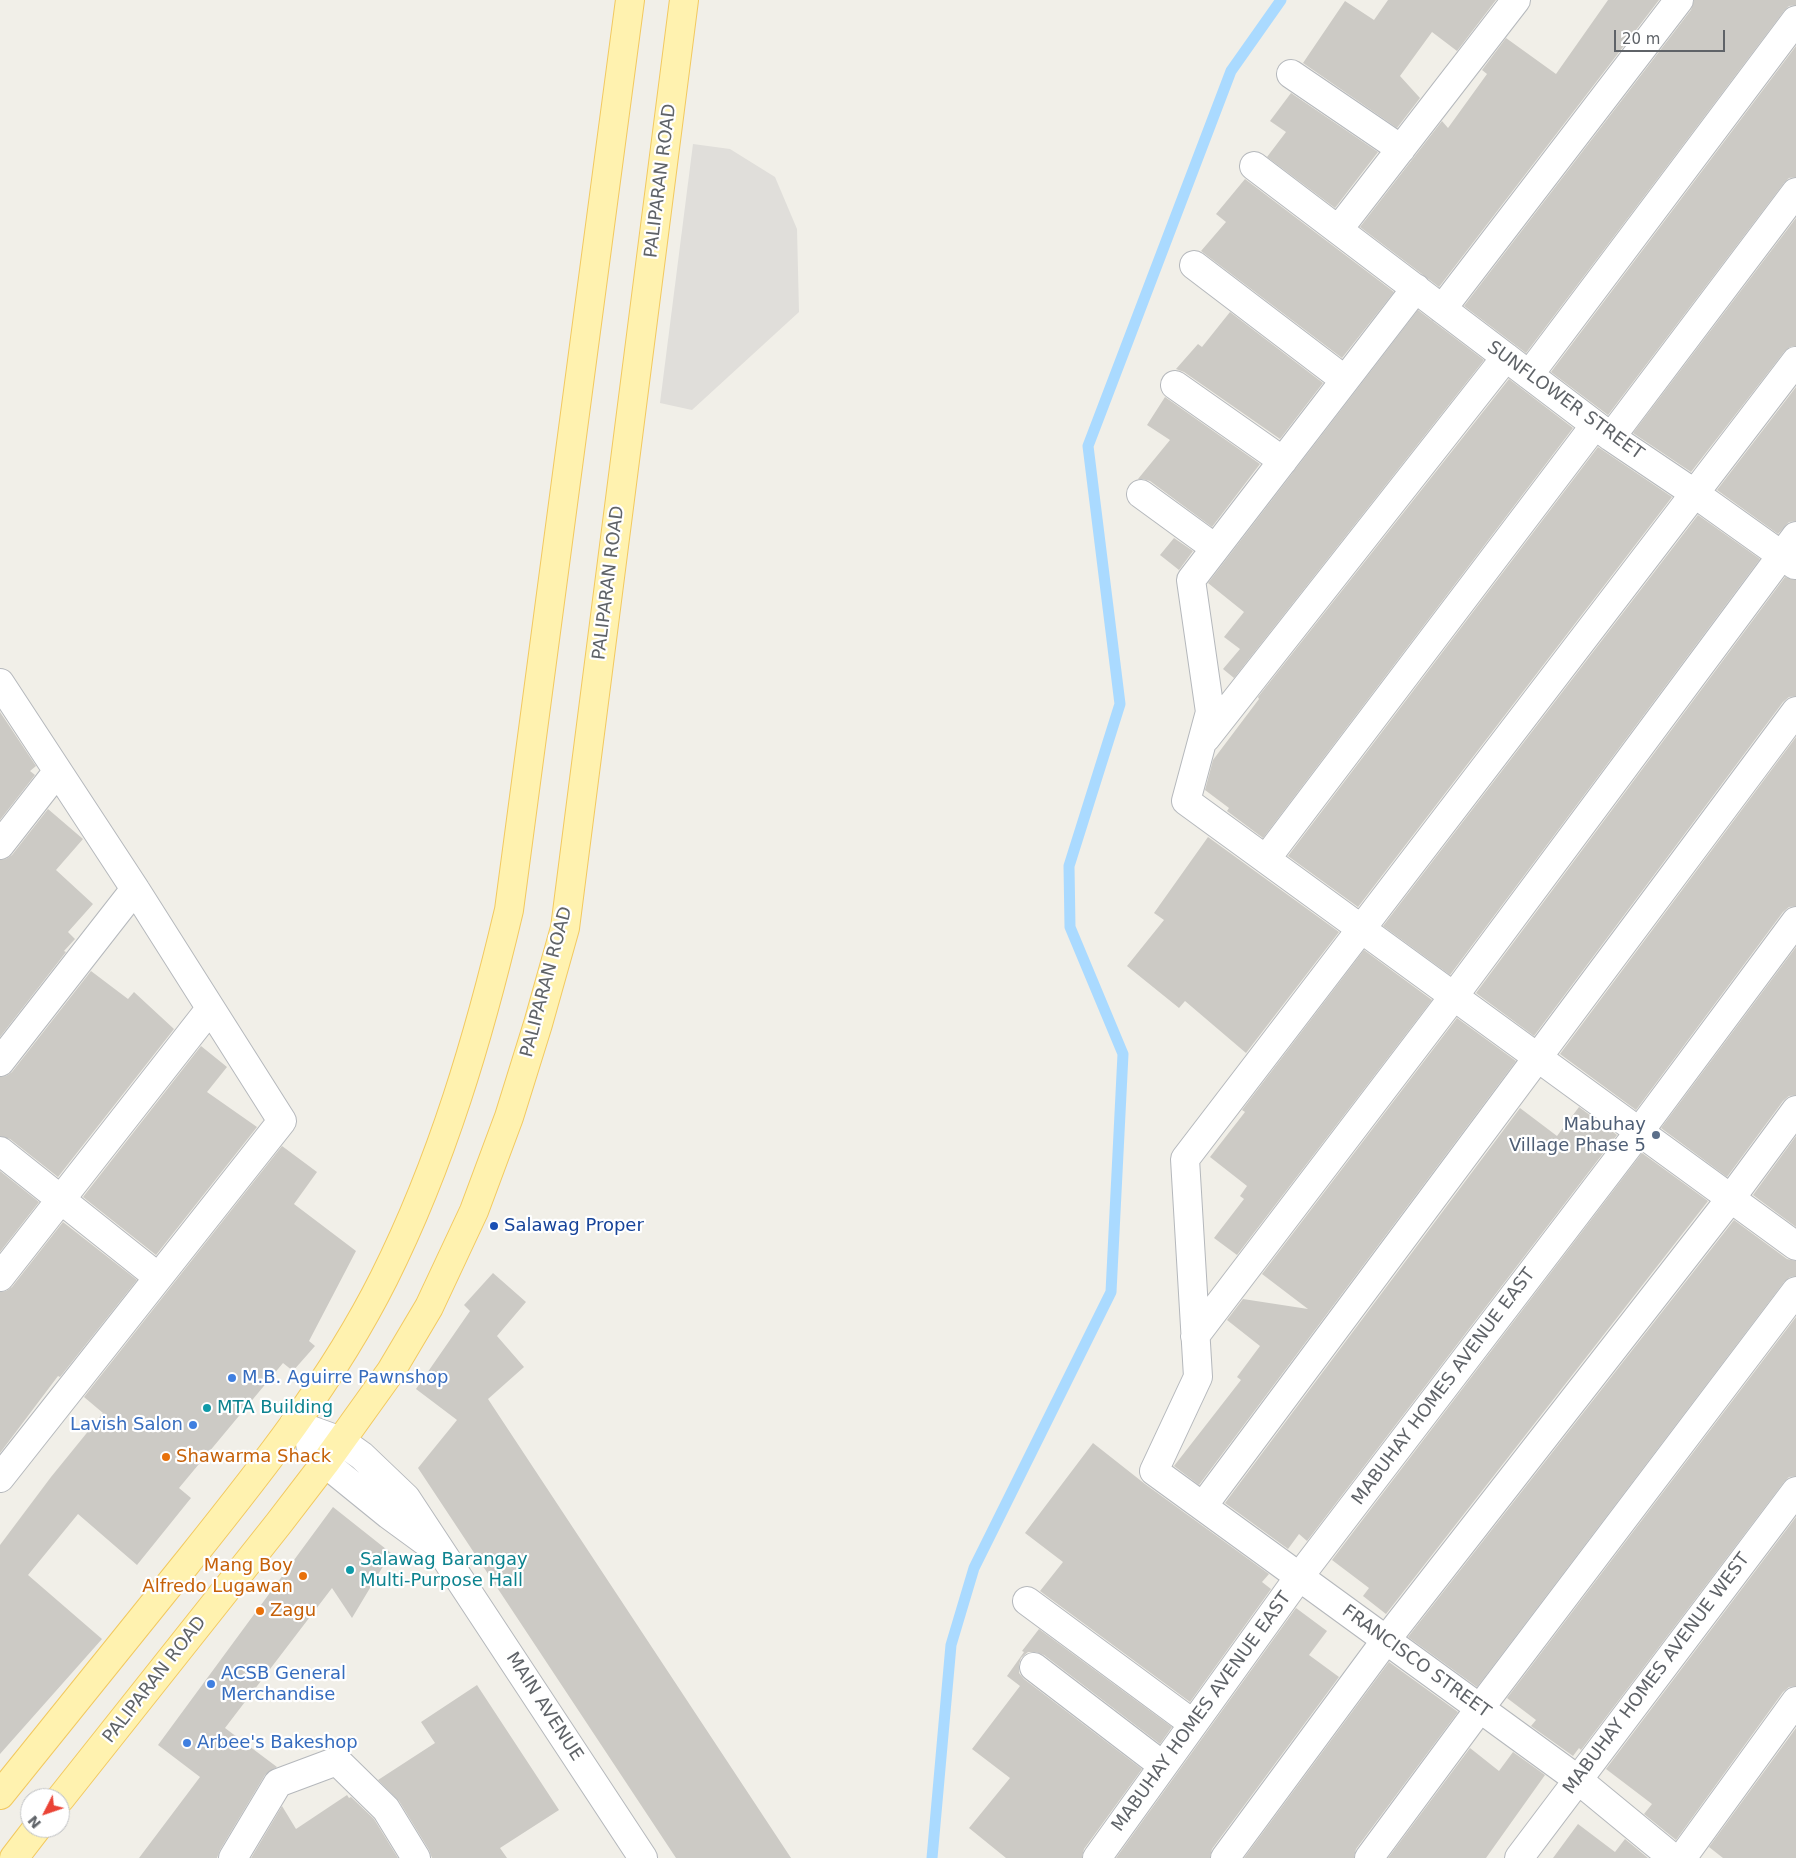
<!DOCTYPE html>
<html>
<head>
<meta charset="utf-8">
<style>
  body { margin:0 }
  #map { position:relative; width:1796px; height:1858px; overflow:hidden; background:#f1efe8; font-family:"DejaVu Sans",sans-serif }
  canvas { display:block }
  .north { position:absolute; left:20px; top:1788px; width:50px; height:50px; box-sizing:border-box; background:#fff; border:1px solid #bfc1c3; border-radius:50%; rotate:229deg; font-size:14px; font-weight:700; line-height:20px; text-align:center; color:#5f6368 }
  .north::after { content:''; display:block; margin:auto; width:18px; height:22px; background:#ea4335; clip-path:polygon(50% 0,100% 100%,50% 72%,0 100%) }
  .scale { position:absolute; left:1614px; top:30px; width:111px; height:22px; box-sizing:border-box; border:2px solid #5f6368; border-top:0; padding-left:6px; font-size:15px; line-height:18px; white-space:nowrap; color:#5f6368; -webkit-text-stroke:4px #fff; paint-order:stroke }
</style>
</head>
<body>
<div id="map">
<canvas width="1796" height="1858"></canvas>
<div class="north">N</div>
<div class="scale">20 m</div>
</div>
<script>
const ctx = document.querySelector('canvas').getContext('2d');
ctx.lineJoin = 'round';
function fill(path, color) { ctx.fillStyle = color; ctx.fill(path, 'evenodd'); }
function trace(path, color, width, dash) { ctx.strokeStyle = color; ctx.lineWidth = width; ctx.lineCap = dash ? 'butt' : 'round'; ctx.setLineDash(dash || []); ctx.stroke(path); }
function drawText(font, color, halo, rows, align = 'center') {
  ctx.font = font + ' "DejaVu Sans",sans-serif'; ctx.lineWidth = 4.5; ctx.setLineDash([]); ctx.textBaseline = 'middle'; ctx.strokeStyle = halo; ctx.fillStyle = color; for (const [text, x, y, turn = 0] of rows) {
    ctx.save(); ctx.translate(x, y); ctx.rotate((+turn || 0) * Math.PI / 180); ctx.textAlign = isNaN(turn) ? turn : align; if (halo) ctx.strokeText(text, 0, 0); ctx.fillText(text, 0, 0); ctx.restore();
  }
}
fill(new Path2D(`
  M693,144L730,149L775,177L797,229L799,312L692,410L660,403Z`), '#e0deda');
trace(new Path2D(`
  M932,1858L951,1645L974,1568L1111,1292L1123,1054L1070,927L1069,866L1120,704L1088,446L1231,71L1281,0`), '#aadaff', 11);
fill(new Path2D(`
  M1388,0H1496L1457,51L1432,32L1400,76L1420,98L1397,128L1303,63L1345,1L1374,20Z
  M1608,0H1659L1439,287L1360,227L1442,121L1448,128L1487,74L1482,70L1506,38L1556,74Z
  M1694,0H1796V5L1789,6L1784,11L1526,353L1464,306L1691,10Z
  M1796,46V177L1789,178L1784,183L1608,415L1551,372Z
  M1291,93L1378,152L1335,208L1267,157L1286,132L1270,121Z
  M1245,179L1394,292L1342,358L1201,251L1226,222L1216,214Z
  M1796,218V346L1790,347L1784,352L1691,472L1633,433Z
  M1418,310L1484,360L1234,678L1223,669L1240,649L1224,637L1244,612L1208,583Z
  M1230,312L1323,383L1280,439L1184,372L1176,369L1198,344L1202,347Z
  M1509,379L1573,428L1263,838L1227,811L1229,808L1205,790L1213,760L1259,699L1258,697Z
  M1796,387V521L1789,522L1778,534L1717,490Z
  M1165,397L1260,464L1212,527L1150,481L1143,479H1138L1170,440L1147,425Z
  M1598,447L1672,497L1358,907L1288,856Z
  M1698,515L1760,559L1450,975L1383,926Z
  M1174,538L1193,551L1179,570L1160,555Z
  M1785,577L1796,580V696L1789,697L1783,702L1534,1036L1476,993Z
  M0,712L36,766L30,771L35,775L0,820Z
  M1796,737V906L1789,907L1783,912L1636,1110L1560,1054Z
  M48,809L83,839L56,870L93,904L68,932L75,939L64,951L66,952L0,1037V860L6,859L12,855Z
  M1208,837L1339,932L1246,1053L1185,1001L1179,1008L1127,966L1164,920L1154,913Z
  M1796,947V1095L1789,1096L1783,1101L1727,1177L1661,1128Z
  M1364,950L1432,1000L1237,1255L1214,1238L1244,1199L1240,1196L1247,1186L1210,1157L1245,1112L1242,1110Z
  M91,971L128,999L134,992L174,1029L58,1177L10,1139L0,1136V1077L6,1076L12,1072Z
  M1457,1018L1516,1061L1199,1485L1174,1466L1241,1380L1237,1377L1260,1346L1227,1320L1243,1299L1308,1309L1262,1274Z
  M201,1046L227,1067L207,1092L257,1127L156,1255L83,1197Z
  M1579,1107L1617,1135L1307,1541L1299,1534L1288,1549L1225,1503L1520,1108L1557,1136Z
  M1796,1136V1227L1753,1195Z
  M282,1146L317,1172L294,1204L356,1251L309,1341L315,1346L293,1371L283,1363L179,1488L191,1498L137,1565L78,1514L28,1575L102,1639L0,1754V1545L51,1477L103,1413L84,1397Z
  M1642,1153L1708,1201L1386,1614L1363,1596L1369,1588L1332,1560Z
  M0,1171L39,1202L0,1252Z
  M1734,1220L1787,1259L1796,1261V1276L1790,1277L1784,1282L1477,1687L1408,1637Z
  M63,1222L137,1280L60,1377L58,1376L0,1453V1292L6,1291L12,1287Z
  M493,1273L526,1302L497,1336L524,1367L488,1399L791,1858H676L418,1468L457,1420L416,1389L470,1311L464,1305Z
  M1796,1317V1476L1789,1477L1784,1482L1581,1750L1579,1748L1573,1756L1531,1726L1536,1720L1507,1698Z
  M1093,1443L1145,1484L1269,1574L1262,1582L1271,1589L1190,1702L1040,1591L1063,1562L1025,1533Z
  M333,1507L391,1553L352,1618L332,1588L225,1728L277,1767L265,1775L220,1850L217,1858H139L200,1777L158,1745Z
  M1796,1517V1686L1789,1687L1783,1692L1676,1840L1644,1814L1652,1804L1606,1769Z
  M1296,1608L1327,1631L1309,1655L1339,1677L1212,1849L1210,1858H1116Z
  M1039,1629L1172,1727L1160,1744L1044,1655L1036,1652H1028L1021,1658L1019,1664V1673L1024,1679L1142,1769L1084,1849L1082,1858H1006L969,1828L1010,1778L972,1749L1020,1686L1007,1676L1024,1652L1022,1651Z
  M1389,1662L1458,1712L1356,1849L1354,1858H1244Z
  M477,1685L559,1810L500,1848L507,1858H432L429,1850L399,1801L378,1780L435,1743L421,1722Z
  M1796,1728V1858H1723L1709,1847Z
  M1470,1748L1499,1771L1513,1752L1545,1775L1486,1858H1388Z
  M347,1795L349,1798L351,1797L374,1819L398,1858H251L282,1806L296,1829Z
  M1578,1824L1615,1852L1625,1839L1648,1858H1553Z`), '#cccac5');
const street = new Path2D(`
  M1291,74L1401,149
  M1254,166L1611,437L1694,493L1795,565
  M1338,230L1516,0
  M1194,265L1345,380
  M1416,288L1191,580L1210,712L1186,801L1796,1246
  M1442,309L1679,0
  M1529,375L1796,20
  M1175,385L1283,461
  M1611,437L1796,192
  M1141,494L1215,548
  M0,683L135,889L282,1121L0,1478
  M1206,738L1506,357
  M0,845L57,772
  M1266,859L1595,425
  M0,1062L135,889
  M0,1151L158,1277
  M0,1277L210,1009
  M1195,1336L1454,996L1796,536
  M294,1424L341,1441L362,1456L406,1498L643,1858
  M310,1444L325,1463L389,1515L430,1545
  M1203,1506L1796,711
  M1027,1601L1192,1723
  M1034,1667L1162,1765
  M233,1858L278,1783L337,1761L386,1809L416,1858
  M1097,1858L1299,1577L1639,1132L1796,921
  M1225,1858L1386,1640L1731,1198L1796,1110
  M1369,1858L1480,1708L1796,1291
  M1519,1858L1796,1491
  M1673,1858L1577,1779L1154,1471L1198,1377L1185,1159L1796,361
  M1682,1858L1796,1701`);
const primary = new Path2D(`
  M0,1795C62,1718 124,1641 186,1564C258,1474 332,1382 384,1278C442,1162 479,1037 509,910L630,0
  M60,1799L279,1523L325,1463L391,1371L429,1307L474,1211L509,1117L538,1024L565,928L684,0
  M14,1858L37,1828`);
trace(street, '#b5b8bc', 30);
trace(primary, '#f2c960', 30);
trace(street, '#fff', 28);
trace(primary, '#fff2af', 28);
for (const [x, y, r, color] of [
  [1656,1135,5,"#5c6f8a"],
  [494,1226,5,"#1a4fb4"],
  [232,1378,5,"#3f7fe0"],
  [207,1408,5,"#0f9aa8"],
  [193,1425,5,"#3f7fe0"],
  [166,1457,5,"#e8710a"],
  [350,1570,5,"#0f9aa8"],
  [303,1576,5,"#e8710a"],
  [260,1611,5,"#e8710a"],
  [211,1684,5,"#3f7fe0"],
  [187,1743,5,"#3f7fe0"]
]) { const dot = new Path2D(); dot.arc(x, y, r, 0, 2 * Math.PI); ctx.fillStyle = color; ctx.fill(dot); trace(dot, '#fff', 2); }
drawText('18px', '#5f6368', '#fff', [
  ["PALIPARAN ROAD",661,181,-83],
  ["SUNFLOWER STREET",1565,401,36],
  ["PALIPARAN ROAD",609,583,-83],
  ["PALIPARAN ROAD",547,982,-75],
  ["MABUHAY HOMES AVENUE EAST",1444,1387,-53],
  ["FRANCISCO STREET",1416,1662,36],
  ["MABUHAY HOMES AVENUE WEST",1657,1674,-53],
  ["PALIPARAN ROAD",155,1680,-52],
  ["MAIN AVENUE",544,1707,57],
  ["MABUHAY HOMES AVENUE EAST",1202,1712,-54]
]);
drawText('18px', '#4e5e75', '#fff', [
  ["Mabuhay",1646,1125],
  ["Village Phase 5",1646,1146]
], 'right');
drawText('18px', '#164399', '#fff', [
  ["Salawag Proper",504,1226]
], 'left');
drawText('18px', '#366cbe', '#fff', [
  ["M.B. Aguirre Pawnshop",242,1378],
  ["Lavish Salon",183,1425,"right"],
  ["ACSB General",221,1674],
  ["Merchandise",221,1695],
  ["Arbee's Bakeshop",197,1743]
], 'left');
drawText('18px', '#0d838f', '#fff', [
  ["MTA Building",217,1408],
  ["Salawag Barangay",360,1560],
  ["Multi-Purpose Hall",360,1581]
], 'left');
drawText('18px', '#c56008', '#fff', [
  ["Shawarma Shack",176,1457],
  ["Mang Boy",293,1566,"right"],
  ["Alfredo Lugawan",293,1587,"right"],
  ["Zagu",270,1611]
], 'left');
</script>
</body>
</html>
